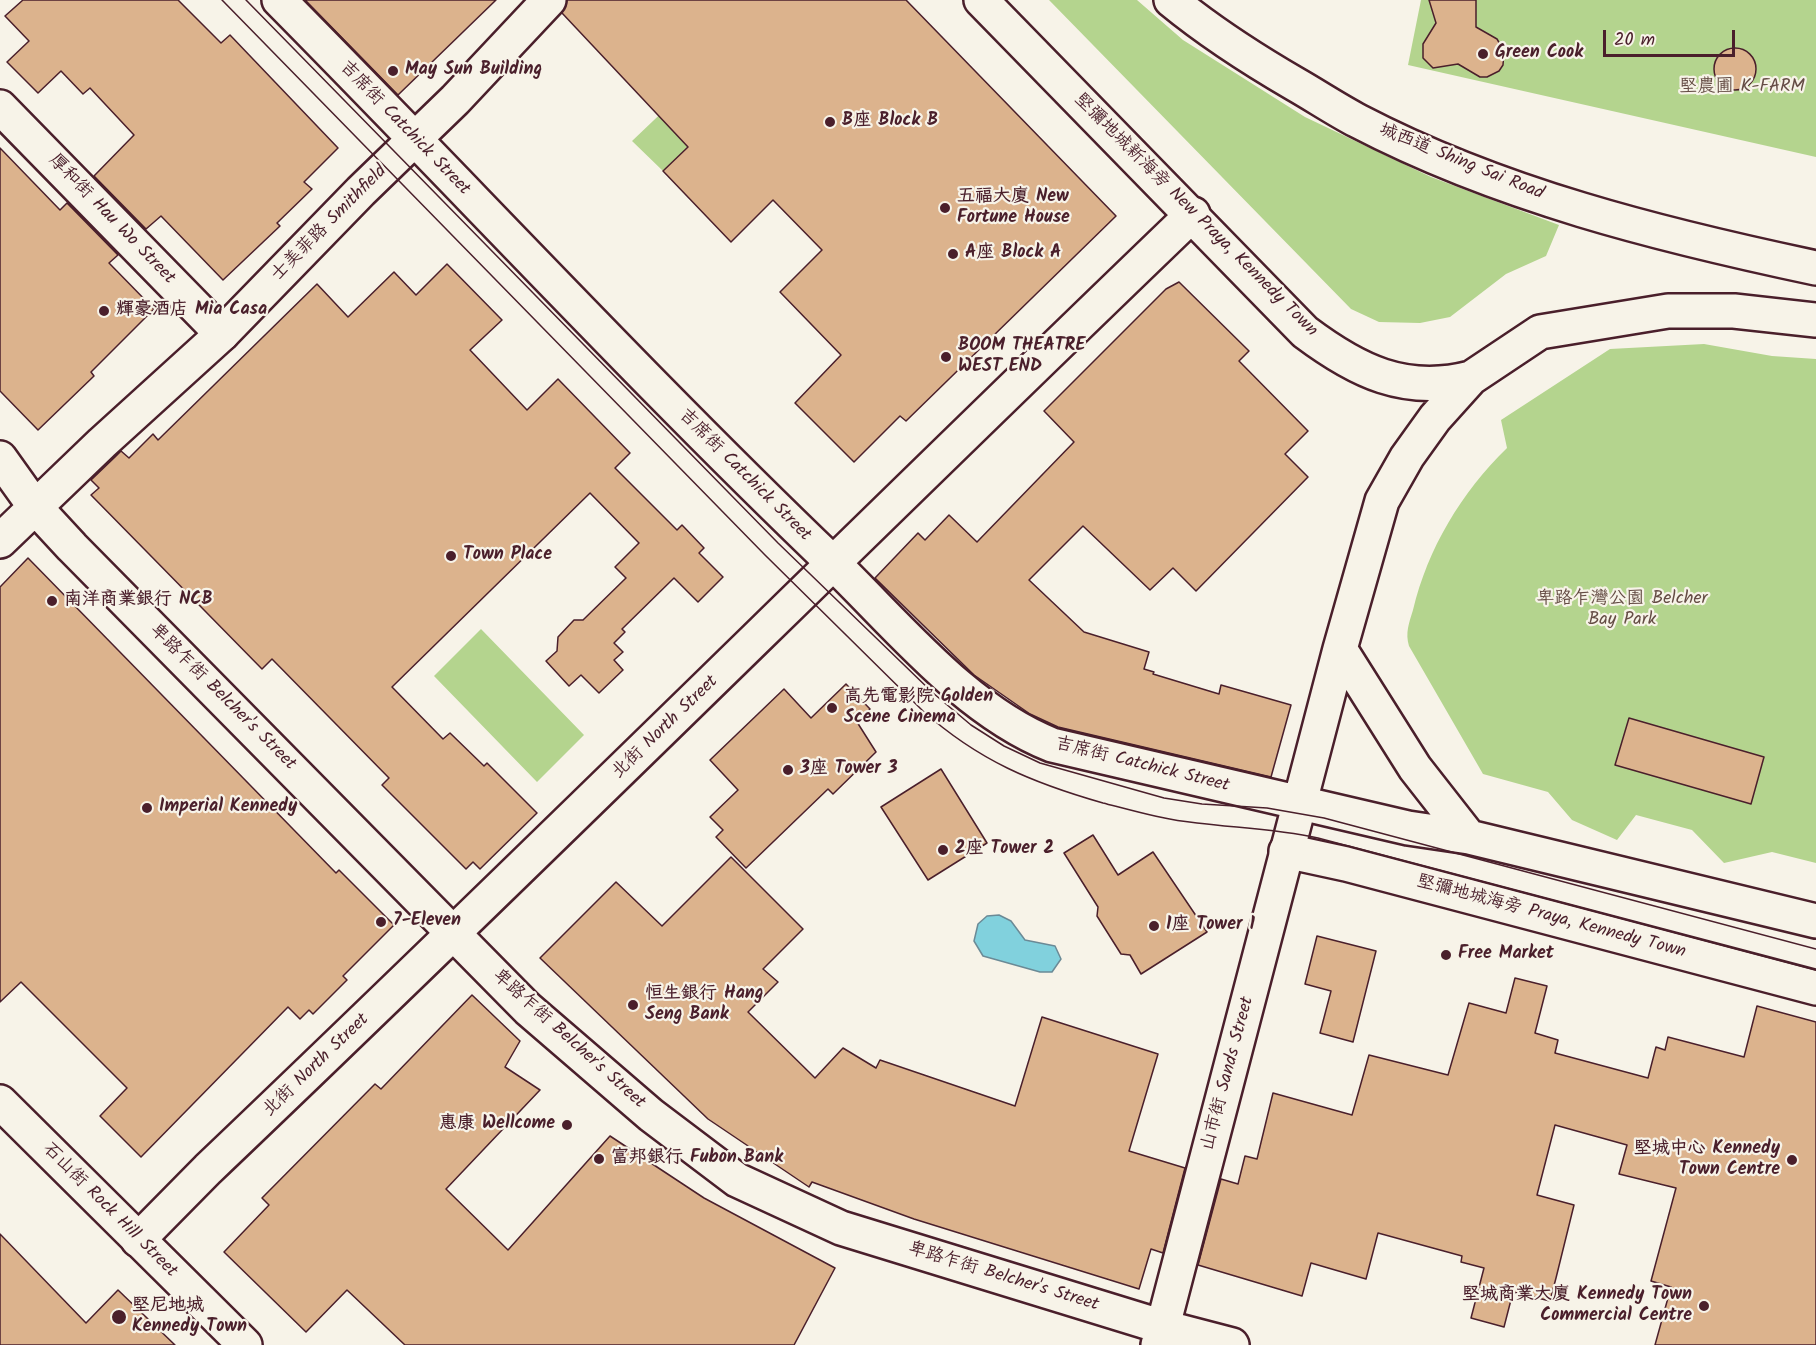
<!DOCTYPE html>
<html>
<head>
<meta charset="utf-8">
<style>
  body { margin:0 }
  #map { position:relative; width:1816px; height:1345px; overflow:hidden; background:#f7f3e8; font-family:Kalam,sans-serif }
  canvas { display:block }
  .scale { position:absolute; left:1603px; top:30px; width:132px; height:27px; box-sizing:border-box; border:3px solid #4a1f2b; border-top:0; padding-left:8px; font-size:18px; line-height:21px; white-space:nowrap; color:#4a1f2b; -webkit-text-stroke:4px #f7f3e8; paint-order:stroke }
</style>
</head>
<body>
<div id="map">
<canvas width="1816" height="1345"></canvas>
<div class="scale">20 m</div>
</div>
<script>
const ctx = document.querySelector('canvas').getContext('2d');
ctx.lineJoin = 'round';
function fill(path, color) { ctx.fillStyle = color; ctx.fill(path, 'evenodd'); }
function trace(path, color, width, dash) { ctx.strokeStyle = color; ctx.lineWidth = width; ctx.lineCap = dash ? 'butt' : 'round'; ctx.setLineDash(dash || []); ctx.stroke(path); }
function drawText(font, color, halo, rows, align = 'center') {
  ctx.font = font + ' Kalam,"LXGW WenKai TC",sans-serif'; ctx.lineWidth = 4.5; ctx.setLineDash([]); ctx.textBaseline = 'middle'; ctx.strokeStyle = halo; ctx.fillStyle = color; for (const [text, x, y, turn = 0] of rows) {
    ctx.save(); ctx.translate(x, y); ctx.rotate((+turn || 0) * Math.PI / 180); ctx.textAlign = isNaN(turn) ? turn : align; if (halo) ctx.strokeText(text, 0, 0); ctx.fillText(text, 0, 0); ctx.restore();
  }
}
fill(new Path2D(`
  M780,0H839L663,171L632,141Z
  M1049,0H1137L1183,40L1305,117L1431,177L1559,225L1546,256L1506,274L1450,317L1420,323L1379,322L1351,309Z
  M1421,0H1816V157L1408,65Z
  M1704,344L1772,356L1816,359V863L1772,852L1724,863L1692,830L1636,815L1617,840L1572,820L1548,792L1483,774L1409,646C1405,633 1409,623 1413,610C1428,548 1461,493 1507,448L1501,420L1610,349Z
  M481,629L584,735L537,782L434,676Z`), '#b4d48e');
const water = new Path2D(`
  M999,915L1011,921L1025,940L1055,946L1061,959L1052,972H1040L983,956L974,941L978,924L987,916Z`);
fill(water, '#81d1dd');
trace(water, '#6b8a96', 1.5);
const building = new Path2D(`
  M23,0H178L221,43L230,35L338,148L304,182L312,189L277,223L280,226L223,280L161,216L146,229L94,176L134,135L90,88L83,94L61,71L38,93L7,62L29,41L5,16Z
  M305,0H496L398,95Z
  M567,0H906L1116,216L906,421L900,416L854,462L795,403L841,355L780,292L822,250L773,200L731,242L663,171L688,147L562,13Z
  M1429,0H1476V27L1497,39L1504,51L1503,65L1499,71L1487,77H1480L1458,64L1433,68L1423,58V44L1436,23Z
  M1714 69a21 21 0 1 1 42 0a21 21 0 1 1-42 0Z
  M0,148L60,210L67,203L118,255L109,263L154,309L91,372L94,376L38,430L0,391Z
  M447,264L502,320L470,350L527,410L558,379L630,453L615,468L677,530L682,525L704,548L699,553L723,577L698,602L674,578L622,629L625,632L614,643L623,652L614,660L623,670L599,693L581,675L569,686L546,661L557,651L558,637L574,620H583L626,578L615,567L639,543L590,493L392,687L443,739L450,733L484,766L487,763L537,813L480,869L473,862L466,869L382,785L389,778L272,659L262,669L91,495L99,488L91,480L115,457L121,451L129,458L153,434L158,440L317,284L348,317L394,272L416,295Z
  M1179,282L1249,351L1239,361L1308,431L1285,454L1308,477L1196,591L1173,568L1150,590L1083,526L1029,580L1084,632L1149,652L1144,669L1154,672L1153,674L1219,694L1221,685L1291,705L1271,777L1058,727L1030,714L974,675L875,578L918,533L925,540L949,515L977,542L1074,442L1044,411L1166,289Z
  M28,558L336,873L339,870L394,925L343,976L347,980L313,1014L309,1010L300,1019L288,1007L141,1157L100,1116L127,1088L21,982L0,1002V587Z
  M846,684L870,709L857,722L876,752L833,794L828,789L746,868L716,837L723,830L710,817L738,790L710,760L784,689L811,718Z
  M1629,718L1764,757L1751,804L1615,765Z
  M941,769L987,843L928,880L881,807Z
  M1093,835L1118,875L1153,852L1207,932L1141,974L1130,955L1121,954L1097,916L1098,907L1064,853Z
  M731,857L803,929L763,969L778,982L748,1012L815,1078L843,1048L876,1068L880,1060L1015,1106L1042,1017L1158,1054L1129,1151L1185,1168L1163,1253L1151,1249L1139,1289L914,1219L812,1182L809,1187L708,1119L540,958L616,882L662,926Z
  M1317,936L1376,951L1353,1042L1320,1033L1331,991L1305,984Z
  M1515,978L1547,986L1535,1033L1558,1040L1555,1053L1648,1078L1656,1047L1665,1050L1668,1037L1744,1057L1757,1006L1816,1022V1345H1655L1671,1287L1651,1281L1676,1188L1619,1174L1627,1145L1555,1125L1537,1195L1574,1205L1556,1278L1550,1301L1513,1292L1504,1327L1471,1318L1484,1268L1461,1262L1462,1256L1378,1233L1366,1279L1311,1263L1302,1296L1198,1265L1221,1179L1238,1184L1245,1156L1257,1159L1273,1093L1352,1115L1369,1055L1448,1075L1469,1003L1506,1013Z
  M472,995L520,1041L505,1067L540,1090L446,1189L508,1250L610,1136L704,1198L835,1268L794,1345H405L347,1290L306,1332L224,1252L269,1205L262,1198L375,1084L381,1089Z
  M0,1234L86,1323L118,1290L175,1345H0Z`);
fill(building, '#dcb38d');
trace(building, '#4a1f2b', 1.5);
const minor = new Path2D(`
  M0,107L222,334
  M1286,851L1346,864L1816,988
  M138,1240L208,1169C539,854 863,531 1193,214`);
const major = new Path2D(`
  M279,0C464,187 643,381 833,563C898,626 966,711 1052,745L1408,828L1469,837L1816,921
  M981,0L1305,332C1357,371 1405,395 1471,378
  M1171,0C1210,32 1252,59 1295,84C1316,96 1337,110 1358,121C1500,195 1660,235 1816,268
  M0,458L35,507L72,547L528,1009L651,1115L737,1180L841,1228L1163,1327L1232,1345
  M0,541L102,443L222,334L361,191L455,100L549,0
  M1340,649L1415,768L1469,837
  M0,1102L245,1345
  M1158,1345L1340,649L1382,501L1407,457L1435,418L1471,378L1540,332L1668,311H1734L1816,320`);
trace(minor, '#4a1f2b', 38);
trace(major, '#4a1f2b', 38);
trace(minor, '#f7f3e8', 33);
trace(major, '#f7f3e8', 33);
trace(new Path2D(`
  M222,0L765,555L923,711C979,761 1033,783 1103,803C1134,811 1165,820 1197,823C1238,828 1277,829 1318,838L1816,970
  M246,0L778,543L933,693L971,725L1004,746L1040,763L1164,798L1202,804L1267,808L1324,818L1816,949`), '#4a1f2b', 1.5);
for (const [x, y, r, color] of [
  [1483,54,6,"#4a1f2b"],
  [393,71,6,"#4a1f2b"],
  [830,122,6,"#4a1f2b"],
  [945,208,6,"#4a1f2b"],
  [953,254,6,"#4a1f2b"],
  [104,311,6,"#4a1f2b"],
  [946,357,6,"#4a1f2b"],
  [451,556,6,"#4a1f2b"],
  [52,601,6,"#4a1f2b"],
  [832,708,6,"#4a1f2b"],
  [788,770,6,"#4a1f2b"],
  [147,808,6,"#4a1f2b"],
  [943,850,6,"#4a1f2b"],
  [381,922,6,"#4a1f2b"],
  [1154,926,6,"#4a1f2b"],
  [1446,955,6,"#4a1f2b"],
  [633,1005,6,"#4a1f2b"],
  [567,1125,6,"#4a1f2b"],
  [599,1159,6,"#4a1f2b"],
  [1792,1160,6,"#4a1f2b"],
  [1704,1306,6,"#4a1f2b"],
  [119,1317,8,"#4a1f2b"]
]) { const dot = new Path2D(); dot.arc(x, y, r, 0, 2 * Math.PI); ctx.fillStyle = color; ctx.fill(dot); trace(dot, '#f7f3e8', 2); }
drawText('bold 18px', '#4a1f2b', '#f7f3e8', [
  ["Green Cook",1495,54],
  ["May Sun Building",405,71],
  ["B座 Block B",842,122],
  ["五福大廈 New",957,198],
  ["Fortune House",957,219],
  ["A座 Block A",965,254],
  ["輝豪酒店 Mia Casa",116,311],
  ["BOOM THEATRE",958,347],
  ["WEST END",958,368],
  ["Town Place",463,556],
  ["南洋商業銀行 NCB",64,601],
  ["高先電影院 Golden",844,698],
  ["Scene Cinema",844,719],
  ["3座 Tower 3",800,770],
  ["Imperial Kennedy",159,808],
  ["2座 Tower 2",955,850],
  ["7-Eleven",393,922],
  ["1座 Tower 1",1166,926],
  ["Free Market",1458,955],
  ["恒生銀行 Hang",645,995],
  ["Seng Bank",645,1016],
  ["惠康 Wellcome",555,1125,"right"],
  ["堅城中心 Kennedy",1780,1150,"right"],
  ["Town Centre",1780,1171,"right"],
  ["富邦銀行 Fubon Bank",611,1159],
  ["堅城商業大廈 Kennedy Town",1692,1296,"right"],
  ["Commercial Centre",1692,1317,"right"],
  ["堅尼地城",132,1307],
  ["Kennedy Town",132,1328]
], 'left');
drawText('18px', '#644c44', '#f7f3e8', [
  ["堅農圃 K-FARM",1742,88],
  ["卑路乍灣公園 Belcher",1622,600],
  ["Bay Park",1622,621]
]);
drawText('18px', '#4a1f2b', '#f7f3e8', [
  ["吉席街 Catchick Street",404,129,46],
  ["城西道 Shing Sai Road",1461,163,22],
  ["堅彌地城新海旁 New Praya, Kennedy Town",1195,216,45],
  ["厚和街 Hau Wo Street",111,220,46],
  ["士美菲路 Smithfield",330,224,-45],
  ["吉席街 Catchick Street",744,476,45],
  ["卑路乍街 Belcher's Street",222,698,45],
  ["北街 North Street",666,728,-44],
  ["吉席街 Catchick Street",1142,766,14],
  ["堅彌地城海旁 Praya, Kennedy Town",1551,918,15],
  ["卑路乍街 Belcher's Street",568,1040,42],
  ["北街 North Street",317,1066,-44],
  ["山市街 Sands Street",1229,1074,-75],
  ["石山街 Rock Hill Street",109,1211,45],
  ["卑路乍街 Belcher's Street",1003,1278,17]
]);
</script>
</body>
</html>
